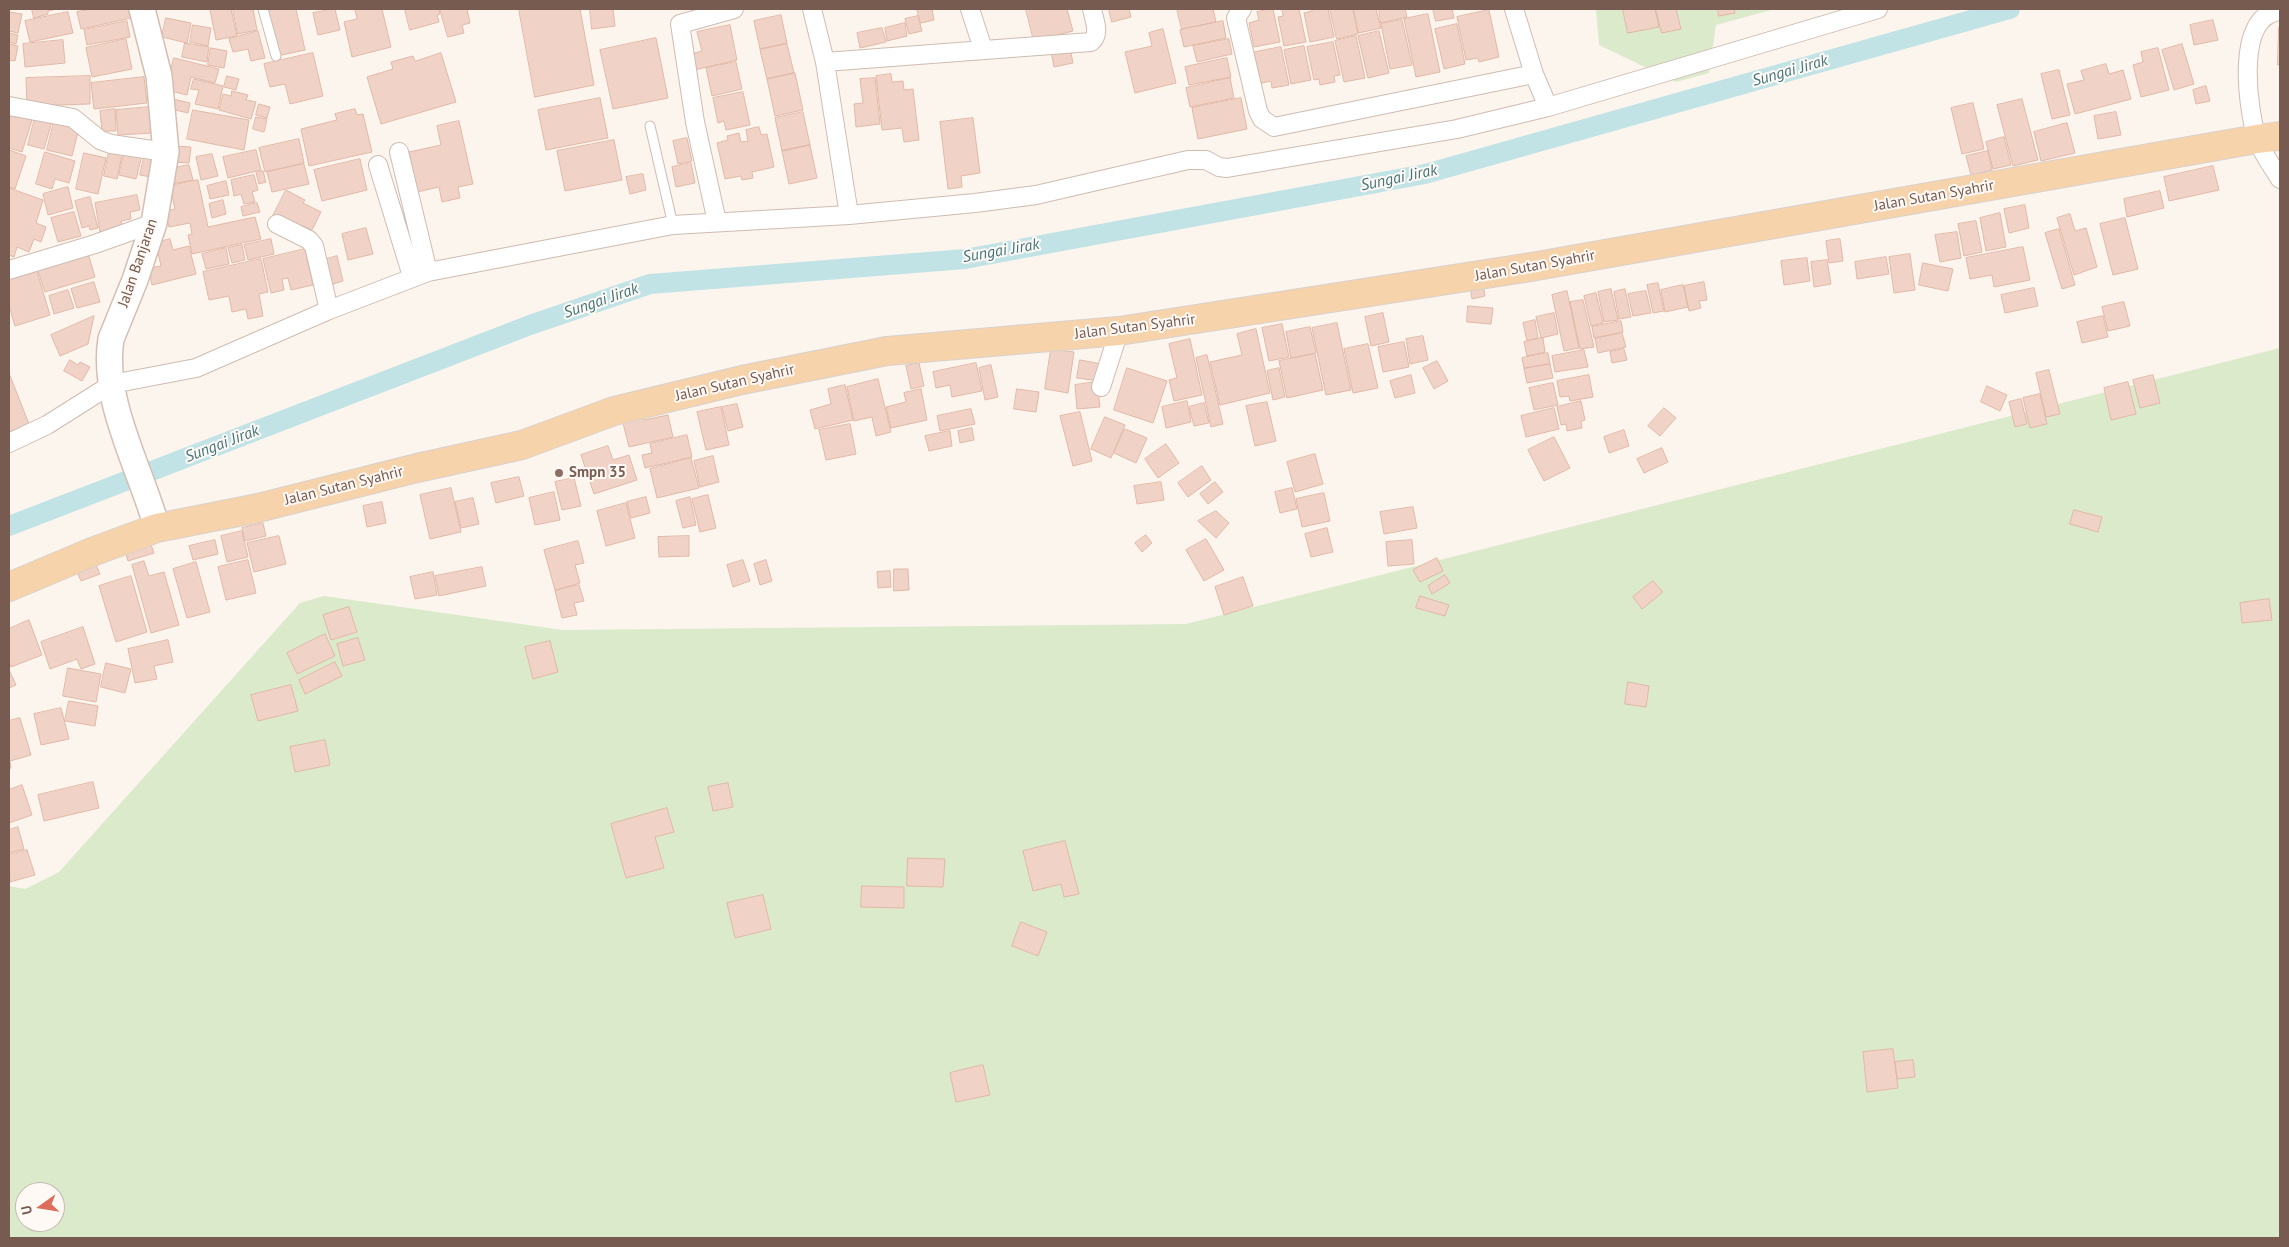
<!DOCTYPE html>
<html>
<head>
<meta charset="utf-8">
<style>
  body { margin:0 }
  #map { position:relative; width:2289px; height:1247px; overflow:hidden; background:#fcf5ed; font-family:"PT Sans",sans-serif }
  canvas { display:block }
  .frame { position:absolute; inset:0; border:10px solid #775a50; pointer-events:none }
  .north { position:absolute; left:15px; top:1182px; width:50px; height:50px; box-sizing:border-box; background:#fef9f4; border:1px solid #c8b9b2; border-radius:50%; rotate:257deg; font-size:14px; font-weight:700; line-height:20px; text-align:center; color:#775a50 }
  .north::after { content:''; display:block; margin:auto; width:18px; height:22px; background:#de6c5a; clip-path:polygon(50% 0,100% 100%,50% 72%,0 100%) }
</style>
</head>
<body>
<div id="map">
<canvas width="2289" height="1247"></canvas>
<div class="frame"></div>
<div class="north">U</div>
</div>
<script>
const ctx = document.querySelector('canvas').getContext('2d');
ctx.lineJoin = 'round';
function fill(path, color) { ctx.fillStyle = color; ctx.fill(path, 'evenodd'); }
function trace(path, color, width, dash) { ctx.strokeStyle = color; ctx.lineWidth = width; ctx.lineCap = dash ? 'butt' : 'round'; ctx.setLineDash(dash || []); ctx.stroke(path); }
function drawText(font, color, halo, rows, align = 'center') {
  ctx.font = font + ' "PT Sans",sans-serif'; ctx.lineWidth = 4; ctx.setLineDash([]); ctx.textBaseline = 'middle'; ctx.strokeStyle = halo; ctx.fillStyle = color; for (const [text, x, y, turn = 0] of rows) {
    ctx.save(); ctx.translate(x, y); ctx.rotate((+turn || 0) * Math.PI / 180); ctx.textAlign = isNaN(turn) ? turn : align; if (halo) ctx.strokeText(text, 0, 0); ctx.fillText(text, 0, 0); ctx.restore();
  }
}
fill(new Path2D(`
  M1596,9H1775L1716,25L1709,73L1676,82L1599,45Z
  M2280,348V1238H9V886L25,889L59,872L300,603L324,596L563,630L1186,624ZM25,1192H55V1222H25Z`), '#daeacb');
trace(new Path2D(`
  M9,526L530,325L650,284L965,259L1425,174L2010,9`), '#c1e3e6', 20);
const building = new Path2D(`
  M32,9H57L48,11V14L34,18Z
  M92,9H129L131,18L81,29L77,12Z
  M216,9H231L237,36L216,40L210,10Z
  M233,9H253L257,30L238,34Z
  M266,9H296L305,50L277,56Z
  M335,9L340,30L318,35L313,13Z
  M355,9H382L391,47L352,57L344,22L357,19Z
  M405,9H439L440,14L437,15L439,22L410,30Z
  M440,9H467L470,23L462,25L464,33L448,37Z
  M519,9H580L594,85L535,97Z
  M590,9H613L615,26L592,29Z
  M917,9H932L934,20L921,23Z
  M1026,9H1067L1073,31L1034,41Z
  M1109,9H1129L1131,17L1112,22Z
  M1177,9H1213L1216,22L1182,29Z
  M1273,9L1280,42L1254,47L1249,23L1259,20L1257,12Z
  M1282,9H1299L1306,42L1284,46L1278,17L1283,16Z
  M1311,9H1328L1334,37L1310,42L1304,13L1312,11Z
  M1330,9H1353L1358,34L1337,39Z
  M1354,9H1376L1381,28L1359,33Z
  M1379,9H1405L1407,17L1381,23Z
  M1433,9H1452L1454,18L1436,21Z
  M1623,9H1655L1659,27L1628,33Z
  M1656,9H1676L1681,29L1662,33Z
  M1718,9H1734L1735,13L1719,16Z
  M1489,10L1499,57L1479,62L1478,58L1466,60L1457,17Z
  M9,12L22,14L18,33L9,31Z
  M68,12L73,33L30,42L25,21Z
  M1428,14L1440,72L1416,77L1404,19Z
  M781,15L787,43L760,49L754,21Z
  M918,16L922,31L909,34L905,19Z
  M166,18L191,23L187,43L162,37Z
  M1402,20L1412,65L1390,69L1381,24Z
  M2213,20L2218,40L2194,45L2190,25Z
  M127,21L130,37L87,45L84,30Z
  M1223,21L1226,38L1184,47L1180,30Z
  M905,23L907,36L887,41L885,28Z
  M1457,24L1465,64L1444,69L1435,29Z
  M193,25L211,28L208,46L190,42Z
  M730,25L737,60L694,70L691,54L702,51L697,32Z
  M2279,27H2280V65H2278Z
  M882,28L886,42L860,48L857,33Z
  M1163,29L1176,83L1135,93L1125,52L1152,46L1149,33Z
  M258,31L265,58L251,61L248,49L233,52L229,39Z
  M1379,31L1389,73L1368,78L1358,36Z
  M9,33L18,35L16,44L9,42Z
  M1356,36L1365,78L1344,82L1335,41Z
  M656,38L668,98L613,109L600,50Z
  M126,39L132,69L92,77L86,48Z
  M1229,39L1232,54L1197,62L1193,46Z
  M63,40L65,63L25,67L23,44Z
  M1333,42L1340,75L1334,76L1335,82L1320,85L1319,79L1314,80L1307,47Z
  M185,43L209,47L207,62L182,57Z
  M9,44L18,46L15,61L9,60Z
  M787,44L794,73L767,79L760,50Z
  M2182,44L2194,84L2174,90L2162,50Z
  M1304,46L1311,80L1291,84L1284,50Z
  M1281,47L1289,85L1272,88L1271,81L1258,84L1251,53Z
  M211,48L227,51L224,68L208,65Z
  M1070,48L1073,63L1054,67L1051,51Z
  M2158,48L2169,90L2141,97L2133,65L2143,62L2141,52Z
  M313,53L323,96L290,104L285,84L270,87L264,64Z
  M441,53L456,102L381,124L367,77L393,69L391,62L413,56L415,61Z
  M174,58L219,69L215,83L191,77L187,95L166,90Z
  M1227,58L1231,77L1189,85L1185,67Z
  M736,62L742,89L712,96L706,68Z
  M2106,64L2109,74L2123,70L2131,99L2075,114L2067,84L2084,80L2081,71Z
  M2059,70L2070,115L2052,119L2041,74Z
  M795,73L803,110L775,116L767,79Z
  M891,74L892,82L903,81L904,90L913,89L919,140L904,142L902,128L882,130L876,76Z
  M90,76V104L27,106L26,78Z
  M227,76L239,79L236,90L224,87Z
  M144,77L147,103L94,109L91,83Z
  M875,78L880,124L856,127L854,104L863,103L860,79Z
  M1230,78L1234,98L1190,107L1186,88Z
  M194,79L223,86L218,109L195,104L199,90L191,89Z
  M2206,86L2210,101L2196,104L2193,90Z
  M232,91L248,95L246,100L256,102L251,119L219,110L223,94L231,96Z
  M743,92L750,125L726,130L724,121L718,123L713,98Z
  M600,98L608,138L546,150L538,110Z
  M1241,98L1247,129L1198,139L1192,108Z
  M173,99L190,103L188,113L171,109Z
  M2022,99L2038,160L2013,166L1997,105Z
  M1973,103L1984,149L1962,154L1951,108Z
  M259,104L270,107L267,118L256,115Z
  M150,107L152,133L118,135L116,110Z
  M115,109L116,131H102L100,111Z
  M355,109L357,115L363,114L372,152L309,166L301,129L337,120L335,114Z
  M193,110L249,120L244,150L187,139Z
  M803,112L810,145L782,151L775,118Z
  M2116,112L2121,135L2098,139L2094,116Z
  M11,114L32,120L22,152L9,148V122Z
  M36,114L53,118L44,149L28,145Z
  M256,117L267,119L264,132L253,129Z
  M973,118L980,173L961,176L962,187L948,189L940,122Z
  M459,121L473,184L458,187L460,198L442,202L439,187L417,192L409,152L441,145L437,126Z
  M54,122L79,128L72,156L47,150Z
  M2067,123L2075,153L2041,161L2034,132Z
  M759,127L761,135L767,134L774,167L752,172L753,178L742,180L741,176L725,179L717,143L728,140L727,136L739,133L741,142L748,141L746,130Z
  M2004,137L2011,165L1993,169L1986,142Z
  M687,138L692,161L678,164L673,141Z
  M299,139L304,163L265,172L259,148Z
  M614,140L622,180L565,191L557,151Z
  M810,145L817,178L789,184L782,151Z
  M174,146L191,147L189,163L173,162Z
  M110,147L123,150L117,179L104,176Z
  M9,150L26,156L15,189L9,187Z
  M256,150L261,170L228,178L223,157Z
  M125,151L142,155L136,179L119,175Z
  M1988,151L1992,170L1971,175L1966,156Z
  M45,152L75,161L69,183L55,179L52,189L36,184Z
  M84,153L106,158L98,194L76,189Z
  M145,153L156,155L151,177L140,175Z
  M212,154L218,176L201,180L196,157Z
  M360,159L367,190L322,201L314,170Z
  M691,163L695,183L676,187L672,167Z
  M304,164L309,184L272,192L267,172Z
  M189,165L193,180L172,184L169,169Z
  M2213,166L2219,190L2169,201L2164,177Z
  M263,171L266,182L259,184L256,173Z
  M643,174L646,190L630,194L626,177Z
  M254,175L258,190L252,192L255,202L244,204L241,194L234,196L231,180Z
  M198,180L208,227L255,217L261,239L192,254L188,235L192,234L190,223L169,227L165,211L175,209L170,186Z
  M226,181L229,195L210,199L207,186Z
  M68,187L73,208L48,215L43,194Z
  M9,188L43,200L36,223L46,227L41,242L34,239L29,252L17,247L14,257L9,255Z
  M286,190L305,200L303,203L321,212L312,230L303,226L300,232L272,218Z
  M2160,191L2164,208L2127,217L2124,199Z
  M137,195L140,210L130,212L131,219L121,221L123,227L100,232L95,203Z
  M90,197L98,228L90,230L89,226L82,228L75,201Z
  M223,200L226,214L212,218L209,204Z
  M257,203L260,212L243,216L241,207Z
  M2025,205L2029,228L2009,233L2004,209Z
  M74,212L81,236L58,242L51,218Z
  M2000,213L2006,247L1986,251L1980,218Z
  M2070,214L2075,231L2086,228L2097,267L2074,275L2057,218Z
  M2125,218L2138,269L2113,275L2100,224Z
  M1976,221L1982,252L1964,256L1958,224Z
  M366,228L373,254L348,260L342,234Z
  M2059,229L2075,285L2062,289L2045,233Z
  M1957,232L1961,258L1940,262L1935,235Z
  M170,239L173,250L189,246L196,274L152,285L149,268L161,266L156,243Z
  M271,239L274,254L248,260L244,245Z
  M1840,239L1843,261L1829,263L1826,241Z
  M242,245L245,260L232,263L228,248Z
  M2023,247L2030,280L1994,287L1992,275L1970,279L1966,258Z
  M226,248L229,264L206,269L202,254Z
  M305,249L313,285L291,290L288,278L282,279L284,290L271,293L263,259Z
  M88,253L95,277L45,292L37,268Z
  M1910,254L1915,290L1894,293L1889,257Z
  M337,256L343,281L326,286L320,261Z
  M1886,257L1889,274L1857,279L1855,262Z
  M1807,258L1810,281L1784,285L1781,261Z
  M261,259L268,292L259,294L263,316L248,319L246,309L232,312L229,296L209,300L203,272Z
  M1827,260L1831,284L1814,287L1811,262Z
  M1923,263L1953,269L1948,291L1919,285Z
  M35,265L50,315L15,326L9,306V273Z
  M94,282L100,302L77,308L71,289Z
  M1704,282L1707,300L1699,301L1701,308L1689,311L1684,286Z
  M1658,283L1664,311L1653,313L1647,285Z
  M1483,284L1485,296L1472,299L1470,286Z
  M1683,285L1688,307L1665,312L1661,290Z
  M2034,288L2038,306L2005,313L2001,295Z
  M1611,289L1618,320L1604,322L1598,292Z
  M1625,289L1631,317L1619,319L1614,292Z
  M68,290L74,308L54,314L49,296Z
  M1567,291L1579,348L1564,351L1552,295Z
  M1646,291L1651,313L1633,316L1628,294Z
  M1596,293L1603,323L1591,326L1584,296Z
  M1583,300L1594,347L1580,349L1570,302Z
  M2124,302L2130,326L2108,331L2102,307Z
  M1468,306L1493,308L1491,324L1467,322Z
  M1383,313L1389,342L1371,346L1365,317Z
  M1554,313L1558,334L1541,338L1536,317Z
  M94,316L88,344L60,356L51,335Z
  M2103,316L2108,337L2082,343L2077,322Z
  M1535,320L1538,338L1527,341L1523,323Z
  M1621,321L1623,332L1594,338L1592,327Z
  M1337,323L1351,390L1326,395L1312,328Z
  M1282,324L1289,357L1269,361L1262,328Z
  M1310,327L1316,353L1291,358L1286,332Z
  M1256,329L1270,393L1220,405L1210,362L1242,355L1237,334Z
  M1622,333L1626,347L1598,353L1595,339Z
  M1423,336L1428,360L1410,364L1406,339Z
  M1543,338L1545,352L1527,356L1524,342Z
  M1190,339L1202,395L1174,401L1169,380L1177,378L1169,344Z
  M1404,342L1409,367L1383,372L1378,347Z
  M1368,344L1378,388L1353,393L1344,349Z
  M1051,349L1074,352L1068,393L1045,389Z
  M1624,349L1627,360L1612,363L1610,352Z
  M1584,350L1588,367L1555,372L1552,356Z
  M1548,353L1550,364L1524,368L1522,358Z
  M1315,354L1323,390L1287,398L1279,361Z
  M1207,355L1223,424L1211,427L1196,358Z
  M70,360L78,365L80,362L90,367L82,381L64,371Z
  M1080,360L1102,364L1099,381L1077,378Z
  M1437,361L1448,381L1434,389L1423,368Z
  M919,363L924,386L911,389L906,366Z
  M976,363L982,391L952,397L950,385L936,388L933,372Z
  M1550,364L1553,378L1527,383L1524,369Z
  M991,365L998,397L985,400L979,368Z
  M1127,368L1167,381L1153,423L1114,410Z
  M1279,368L1285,397L1273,400L1267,371Z
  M2049,370L2060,414L2046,417L2036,373Z
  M9,373L29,424L9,432Z
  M1411,375L1415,393L1395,398L1390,381Z
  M1589,375L1593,397L1570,401L1569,396L1560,397L1557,381Z
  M2153,375L2160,403L2140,408L2133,380Z
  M878,379L891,432L876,436L872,417L854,421L847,387Z
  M1097,382L1100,407L1077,409L1075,385Z
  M2128,382L2136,414L2111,420L2104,388Z
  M1553,383L1558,405L1534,410L1529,388Z
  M845,385L853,420L815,429L810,410L831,404L828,389Z
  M1987,386L2007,395L2000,411L1981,402Z
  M921,389L927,420L891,428L886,407L906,402L904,393Z
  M1017,389L1039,392L1036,412L1014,409Z
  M2040,394L2047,424L2030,428L2023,398Z
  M2021,399L2027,424L2015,427L2009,402Z
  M1187,401L1191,422L1166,428L1162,407Z
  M1581,401L1585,420L1581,421L1582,428L1567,431L1566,424L1561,425L1557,407Z
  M1267,402L1276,441L1255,446L1246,406Z
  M1204,403L1209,423L1194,426L1189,407Z
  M737,404L743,427L728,431L722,407Z
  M721,407L729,445L706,450L697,412Z
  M1554,408L1559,429L1526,437L1521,416Z
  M1664,408L1676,418L1660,436L1648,426Z
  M971,409L975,424L940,431L937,416Z
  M642,410L644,420L668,415L673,437L629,447L621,415Z
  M1080,412L1092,461L1073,466L1060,416Z
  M1105,417L1125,425L1111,458L1091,449Z
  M850,424L856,454L826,460L819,430Z
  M972,428L974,440L960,443L958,431Z
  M1125,429L1147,438L1136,463L1114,453Z
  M1624,430L1629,446L1609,453L1604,437Z
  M950,431L952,446L929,451L925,436Z
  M687,435L692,457L645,468L642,455L652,453L650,444Z
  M1554,437L1570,468L1544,481L1528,450Z
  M1166,444L1179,463L1158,478L1145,459Z
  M608,446L613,460L629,455L637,480L594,494L581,455Z
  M1662,448L1668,462L1644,473L1637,459Z
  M1315,454L1323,484L1295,492L1287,462Z
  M713,456L719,482L700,487L694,461Z
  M691,458L699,488L657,498L650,469Z
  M1202,466L1211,480L1188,497L1178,483Z
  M519,477L524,496L496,503L491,483Z
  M574,478L581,506L562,510L555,482Z
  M1161,482L1164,500L1137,504L1134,486Z
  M1215,482L1223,492L1208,504L1200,494Z
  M451,488L461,532L430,539L420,495Z
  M1292,488L1297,509L1280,513L1275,492Z
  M554,492L560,520L535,525L529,498Z
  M1324,493L1330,521L1302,527L1296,499Z
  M708,495L716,528L700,532L692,499Z
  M646,497L650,513L631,518L627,502Z
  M690,497L696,525L683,528L676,501Z
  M473,498L479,524L461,528L455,502Z
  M382,502L386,523L367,527L363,506Z
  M626,503L635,538L606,546L597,511Z
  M1413,507L1417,528L1384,534L1380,512Z
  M2074,510L2102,517L2098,532L2070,524Z
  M1216,511L1229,523L1216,538L1198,521Z
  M263,523L266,536L245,541L242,528Z
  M1327,528L1333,552L1311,557L1305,534Z
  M242,531L248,557L227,562L221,536Z
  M1146,535L1152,543L1142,552L1135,543Z
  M279,536L286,564L254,572L247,543Z
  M689,536V556L659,557L658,537Z
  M149,539L154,553L128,561L124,548Z
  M1206,539L1224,570L1204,581L1186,550Z
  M215,540L218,554L193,560L189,546Z
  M1412,540L1414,564L1388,566L1386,542Z
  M578,541L584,563L575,565L580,583L555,590L544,550Z
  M1437,558L1443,571L1420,582L1413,570Z
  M248,560L256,593L226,600L218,567Z
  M743,560L750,581L733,587L727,565Z
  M766,560L772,581L760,585L754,564Z
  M144,561L149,576L164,572L179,625L151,633L132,565Z
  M196,562L210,612L187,618L173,569Z
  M96,565L100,574L81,581L77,572Z
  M482,567L486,586L439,596L435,576Z
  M894,569H908L909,590L894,591Z
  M890,571L891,587L878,588L877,572Z
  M433,572L437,595L415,599L410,577Z
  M1445,575L1450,583L1432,594L1428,586Z
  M131,576L147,632L116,642L99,586Z
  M1243,577L1253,606L1224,615L1215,587Z
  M1653,581L1663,592L1642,609L1633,597Z
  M579,585L584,601L574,603L577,615L562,618L555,591Z
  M1420,596L1449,605L1445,616L1416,608Z
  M2269,599L2272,620L2242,623L2240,603Z
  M349,607L357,632L331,640L323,615Z
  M29,620L42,655L11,667L9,662V629Z
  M83,627L95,664L81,669L77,659L50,669L41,642Z
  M325,634L335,656L297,674L287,653Z
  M358,638L365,660L343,666L337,644Z
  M168,640L173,662L154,666L157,679L135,683L128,649Z
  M550,641L558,672L533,679L525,647Z
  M335,662L342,676L305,694L299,680Z
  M106,663L131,669L125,693L101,687Z
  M68,668L101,674L96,702L63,696Z
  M9,670L16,685L9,688Z
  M1628,682L1649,686L1646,707L1625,704Z
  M291,685L298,711L258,721L251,695Z
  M69,701L98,706L95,726L65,721Z
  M61,708L69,739L41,745L34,714Z
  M20,718L31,755L10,761L11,768L9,769V721Z
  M325,740L330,765L295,772L290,747Z
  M93,782L99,808L44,821L38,795Z
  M728,783L733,807L713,811L708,787Z
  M22,785L32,815L9,823V790Z
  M667,808L674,832L655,837L664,868L626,878L611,824Z
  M18,827L24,849L9,853V830Z
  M1065,841L1079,894L1064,897L1061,884L1033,891L1023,851Z
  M27,850L35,875L10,882L9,855Z
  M908,858L945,859L943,887L907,886Z
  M862,886L904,887V908L861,907Z
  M763,895L771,929L735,938L727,903Z
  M1021,922L1047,932L1038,956L1012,946Z
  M1893,1049L1898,1088L1867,1092L1863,1052Z
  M1913,1060L1915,1077L1897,1079L1895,1062Z
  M983,1065L990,1095L956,1102L950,1073Z`);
fill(building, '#f0d3c6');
trace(building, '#e2b8a7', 1);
const lane = new Path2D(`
  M263,9L276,56
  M650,126L673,225`);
const street = new Path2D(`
  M812,9L825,62L849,215
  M970,9L983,49
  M1242,9L1236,18L1258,111L1262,119L1274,127L1534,74
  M1514,9L1534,74L1548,107
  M2280,11C2234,15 2248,109 2257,139C2262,153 2272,166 2280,179
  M825,62L1091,42C1101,34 1094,20 1092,9
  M9,106L73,118L100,140L111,144L166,152
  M399,152L428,272
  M378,165L412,276
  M717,222L695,122L680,24L734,9
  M277,224L309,240L314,246L329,310
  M9,270L95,244L154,223
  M1101,387L1119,331
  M9,443L47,425L112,384L196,368L329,310L428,272L673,225L849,215L975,203L1036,195L1188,160H1206L1219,167L1227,168L1457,129L1548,107L1878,9`);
const secondary = new Path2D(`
  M142,9L159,76L166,152L154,223L135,280L111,339C101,401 141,469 157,528`);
const primary = new Path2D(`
  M9,587L92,552L157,528L258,508L417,468L522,445L614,411L742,380L887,351L1119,331L1531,267L2257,139L2280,136`);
trace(lane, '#cebcb2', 11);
trace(street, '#cebcb2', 20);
trace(secondary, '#d4beb2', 28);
trace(primary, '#d9d1ce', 30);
trace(lane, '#fff', 9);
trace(street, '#fff', 18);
trace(secondary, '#fff', 25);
trace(primary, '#f6d3aa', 28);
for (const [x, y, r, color] of [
  [559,473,5,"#8d6e63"]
]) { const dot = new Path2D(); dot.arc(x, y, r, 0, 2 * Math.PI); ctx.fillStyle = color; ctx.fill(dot); trace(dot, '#fef9f4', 2); }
drawText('15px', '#775a50', '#fef9f4', [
  ["Jalan Sutan Syahrir",1934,196,-10],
  ["Jalan Banjaran",138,263,-71],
  ["Jalan Sutan Syahrir",1535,266,-10],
  ["Jalan Sutan Syahrir",1135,327,-7],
  ["Jalan Sutan Syahrir",735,383,-13],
  ["Jalan Sutan Syahrir",344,486,-14]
]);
drawText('bold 15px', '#785e54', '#fef9f4', [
  ["Smpn 35",569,473]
], 'left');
drawText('italic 16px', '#43767b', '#fef9f4', [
  ["Sungai Jirak",1790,71,-16],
  ["Sungai Jirak",1399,178,-12],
  ["Sungai Jirak",1001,251,-10],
  ["Sungai Jirak",601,301,-19],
  ["Sungai Jirak",222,444,-21]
]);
</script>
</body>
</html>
